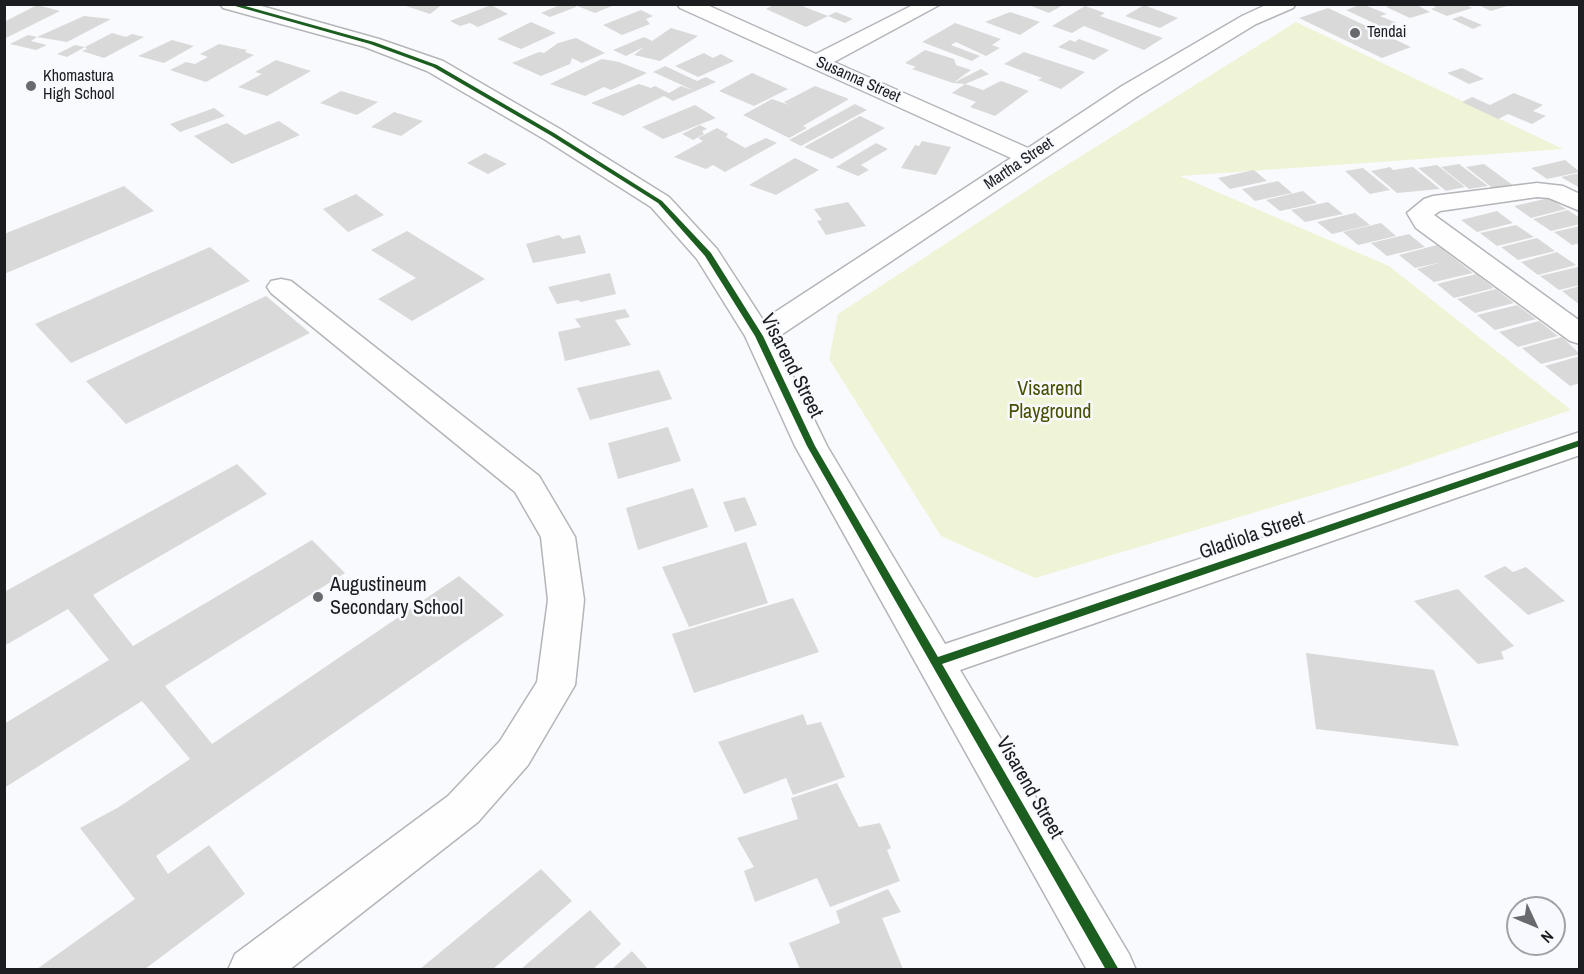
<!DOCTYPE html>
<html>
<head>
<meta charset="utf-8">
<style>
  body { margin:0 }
  #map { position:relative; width:1584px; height:974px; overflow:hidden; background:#f8fafd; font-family:"Archivo Narrow",sans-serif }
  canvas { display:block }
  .frame { position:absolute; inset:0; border:6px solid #1b1d21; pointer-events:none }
  .north { position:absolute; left:1506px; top:896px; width:60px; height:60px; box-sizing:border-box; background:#f7f9fe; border:2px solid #9fa1a6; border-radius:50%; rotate:134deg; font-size:16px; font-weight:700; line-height:24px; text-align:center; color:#1b1d21 }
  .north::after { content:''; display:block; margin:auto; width:21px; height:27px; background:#686a6e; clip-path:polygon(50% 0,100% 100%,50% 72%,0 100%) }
</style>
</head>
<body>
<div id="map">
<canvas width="1584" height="974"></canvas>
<div class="frame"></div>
<div class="north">N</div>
</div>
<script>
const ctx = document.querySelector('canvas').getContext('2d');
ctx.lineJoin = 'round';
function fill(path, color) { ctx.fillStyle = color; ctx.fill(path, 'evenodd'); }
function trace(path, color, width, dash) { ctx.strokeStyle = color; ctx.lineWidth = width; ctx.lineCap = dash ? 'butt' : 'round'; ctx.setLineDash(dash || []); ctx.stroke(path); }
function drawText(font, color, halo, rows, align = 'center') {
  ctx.font = font + ' "Archivo Narrow",sans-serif'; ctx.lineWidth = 5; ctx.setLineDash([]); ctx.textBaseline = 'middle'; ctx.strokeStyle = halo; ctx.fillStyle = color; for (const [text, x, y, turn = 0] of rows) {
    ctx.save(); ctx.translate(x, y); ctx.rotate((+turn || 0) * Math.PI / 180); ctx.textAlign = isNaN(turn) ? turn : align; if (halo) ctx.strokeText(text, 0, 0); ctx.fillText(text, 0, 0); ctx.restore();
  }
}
fill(new Path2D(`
  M1296,22L1563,149L1180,176L1389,266L1571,410L1383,474L1035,578L941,536L829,359L838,314L1046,178Z`), '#eff4d6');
fill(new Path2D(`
  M443,4L430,14L403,5V4Z
  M562,4H575L576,7L550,17L541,13Z
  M579,4H617L595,13L577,6Z
  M775,4L802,6L828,16L806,27L766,9Z
  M1026,4H1065L1049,13Z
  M1362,4L1387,14L1380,16L1397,23L1384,28L1346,10Z
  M1394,4H1415L1430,12L1410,18L1386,7Z
  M1430,4H1464L1472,8L1447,16L1431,9L1436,7Z
  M1476,4H1503L1507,6L1491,11Z
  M37,5L60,11L4,39V22Z
  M491,5L508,14L478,27L470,23L460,26L450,21Z
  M1144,5L1178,18L1160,28L1125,16Z
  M1085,6L1105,13L1100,16L1163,38L1144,50L1084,26L1072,33L1052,26Z
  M1328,8L1411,47L1382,58L1299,18Z
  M641,10L653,16L646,19L650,24L622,35L603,25Z
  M836,12L853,19L845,23L828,16Z
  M1010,12L1040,22L1020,35L985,22Z
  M84,16L111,19L67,42L37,37Z
  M1461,16L1482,25L1473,29L1452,19Z
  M531,22L556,33L521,49L497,39Z
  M955,23L1001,39L992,45L1000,48L986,56L956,42L951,45L980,56L972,61L922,42Z
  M671,28L698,36L660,61L634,55L644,47L626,56L613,50L644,37L652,41Z
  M112,33L126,37L132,34L144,37L104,58L82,51L87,49L85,47L67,57L57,54L75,45L85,47Z
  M28,35L37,37L31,41L47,45L36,50L10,44Z
  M576,38L605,53L582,63L572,58L570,64L541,76L512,63L539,52L544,53L558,43Z
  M1079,39L1109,50L1094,60L1058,47L1070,40L1075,42Z
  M172,40L194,46L164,63L138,56Z
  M219,44L247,50L245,52L254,55L206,82L170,70L186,62L195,64L208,57L200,54Z
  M925,50L954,59L956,65L971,70L953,83L981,69L989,74L965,84L983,90L1001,81L1029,91L995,116L970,107L976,102L952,93L965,84L953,83L912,69L916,67L905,63Z
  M1024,52L1085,72L1061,89L1038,80L1042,78L1004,64Z
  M704,53L713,58L721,54L734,61L698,77L675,66Z
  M602,59L619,62L647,73L611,90L604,87L585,96L550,84Z
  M276,60L311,71L267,96L238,87L262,74L255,72Z
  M665,66L697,81L706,77L716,82L673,101L664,96L623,116L591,103L639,84L651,88L655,86L669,93L681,86L695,91L653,72Z
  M1462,68L1484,79L1469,84L1447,73Z
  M752,73L788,89L754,106L719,91Z
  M815,86L849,99L803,126L807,128L789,138L743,115L772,99L789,105L784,102Z
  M341,91L378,102L357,115L320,103Z
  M1514,93L1543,105L1533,111L1546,116L1532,124L1508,114L1498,119L1462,102L1472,97L1490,105Z
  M855,104L867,110L801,146L789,140Z
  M695,105L716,118L663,139L642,127Z
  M214,108L225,116L180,132L170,124Z
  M394,112L423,121L401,136L371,127Z
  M860,116L885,128L832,159L804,147Z
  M279,121L300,135L232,164L194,136L227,123L245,135Z
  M700,125L707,129L702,131L704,134L693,140L682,134Z
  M717,128L728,134L726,137L745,148L766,138L777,143L725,172L713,165L706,169L674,157L703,141L698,138Z
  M922,141L951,147L936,175L901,168L915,145L919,146Z
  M876,143L888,149L861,165L869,170L858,176L836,167Z
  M485,153L507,164L488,174L467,163Z
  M795,158L819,170L776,195L749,185Z
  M1565,160L1580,172L1547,179L1531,168Z
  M1459,164L1488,186L1469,189L1441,167Z
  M1484,164L1514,186L1495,190L1466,167Z
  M1437,165L1465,187L1446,191L1418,168Z
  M1390,167L1393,170L1413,167L1440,189L1397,193L1371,171Z
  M1363,168L1390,190L1370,194L1345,171Z
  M1254,170L1267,181L1230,189L1218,178Z
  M1580,173V188L1561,177Z
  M1278,181L1292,193L1255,201L1242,189Z
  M124,186L154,211L4,274V234Z
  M1303,191L1317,203L1280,211L1266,200Z
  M356,194L384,215L348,232L323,209Z
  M1549,198L1566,209L1531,218L1514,206Z
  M848,202L866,226L826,235L817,221L822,220L814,209Z
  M1328,202L1343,214L1305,222L1291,210Z
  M1568,210L1580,218V224L1551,231L1533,219Z
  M1497,211L1513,223L1477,232L1461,220Z
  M1355,213L1370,225L1332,234L1317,222Z
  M1381,223L1396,236L1358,245L1343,232Z
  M1516,225L1534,237L1497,246L1480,233Z
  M1580,226V243L1572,245L1554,232Z
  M407,231L485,279L412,321L378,299L416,278L371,250Z
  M1409,234L1425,247L1387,256L1371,243Z
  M559,235L563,239L580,235L586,253L533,263L526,244Z
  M1537,238L1555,251L1518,260L1501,247Z
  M1437,245L1473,273L1434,282L1417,269L1442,262L1415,268L1399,255Z
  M210,247L250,281L71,363L35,324Z
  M1557,252L1576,265L1538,275L1521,262Z
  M1578,267L1580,285L1559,290L1540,276Z
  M610,273L616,294L581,302L578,300L557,304L548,287Z
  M1476,274L1494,288L1454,298L1437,284Z
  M1580,286V305L1562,291Z
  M1496,289L1514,303L1475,313L1457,299Z
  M266,296L310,333L126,424L86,381Z
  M1517,305L1536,319L1495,330L1477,315Z
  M625,309L630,317L615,320L631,345L565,361L558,332L581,327L575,319Z
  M1539,321L1558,336L1518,347L1499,332Z
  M1562,337L1580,354L1541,364L1522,348Z
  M1580,356V383L1570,386L1545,366Z
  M659,370L672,399L590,420L577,388Z
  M668,427L681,461L618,479L608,443Z
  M237,464L267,494L93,595L133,646L312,540L345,573L165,686L212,744L459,576L504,615L156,856L168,874L209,845L245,894L145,969H37L135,899L80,828L119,807L190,759L142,701L4,788V724L109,660L68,609L4,646V592Z
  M693,488L708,527L638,550L626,508Z
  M745,497L757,525L735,532L723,502Z
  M746,542L768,603L689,627L662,567Z
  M1505,566L1513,572L1526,567L1565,601L1528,615L1484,576Z
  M1458,589L1514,646L1501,652L1504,659L1478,664L1414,601Z
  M793,598L819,652L694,693L672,634Z
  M1306,653L1434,670L1459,746L1316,729Z
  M803,714L807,725L821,722L845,777L793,795L786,778L744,794L718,742Z
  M837,783L859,827L880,823L891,848L887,850L900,881L830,907L817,878L755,902L744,871L754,867L737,838L798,819L791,798Z
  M541,869L572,901L493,969H420Z
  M888,889L901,912L882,918L903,969H800L789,943L840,923L836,911Z
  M590,910L621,944L593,969H521Z
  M632,951L648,969H612Z`), '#dad9d9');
const minor = new Path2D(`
  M220,4H254L379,39L443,61L560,129L669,197L717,249L763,320L1011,158L680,8L677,4H705L816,54L915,4H941L834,62L1028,148L1122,86L1242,16L1268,4H1296L1293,8L1256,24L1138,96L775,339L827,446L945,644L1580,432V455L960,670L1129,954L1136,970H1087L795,446L745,336L697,259L651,207L544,139L427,71L365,47L223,8Z
  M1537,183L1563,186L1580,194V211L1549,198L1537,197L1440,211L1434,215L1580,321V344L1570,341L1416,228L1407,213L1424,199L1433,196Z
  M281,279L291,281L539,476L575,537L584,600L575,685L528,765L478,822L289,970H228L235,954L448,796L500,741L537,682L548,600L541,537L515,492L271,293L267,287L271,281Z`);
trace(minor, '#b4b5b8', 3);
fill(minor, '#fefeff');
fill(new Path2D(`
  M228,4H238L374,42L437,65L554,133L662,201L711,253L763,336L815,446L938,657L1580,440V446L942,664L1119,970H1106L807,446L755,336L705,256L658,203L550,135L433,67L370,44Z`), '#1b5e20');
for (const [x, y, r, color] of [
  [1355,33,6,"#686a6e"],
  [31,86,6,"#686a6e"],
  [318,597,6,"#686a6e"]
]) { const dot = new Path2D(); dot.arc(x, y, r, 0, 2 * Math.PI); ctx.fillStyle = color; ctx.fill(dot); trace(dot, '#f7f9fe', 2); }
drawText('16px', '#1b1d21', '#f7f9fe', [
  ["Tendai",1367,33],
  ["Khomastura",43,77],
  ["High School",43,95]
], 'left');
drawText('16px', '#1b1d21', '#f7f9fe', [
  ["Susanna Street",858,80,24],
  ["Martha Street",1019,164,-34]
]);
drawText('20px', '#1b1d21', '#f7f9fe', [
  ["Visarend Street",791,366,63],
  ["Gladiola Street",1252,536,-19],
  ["Visarend Street",1029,788,60]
]);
drawText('20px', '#494f00', '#f7f9fe', [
  ["Visarend",1050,390],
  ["Playground",1050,413]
]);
drawText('20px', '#1b1d21', '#f7f9fe', [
  ["Augustineum",330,586],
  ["Secondary School",330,609]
], 'left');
</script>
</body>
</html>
